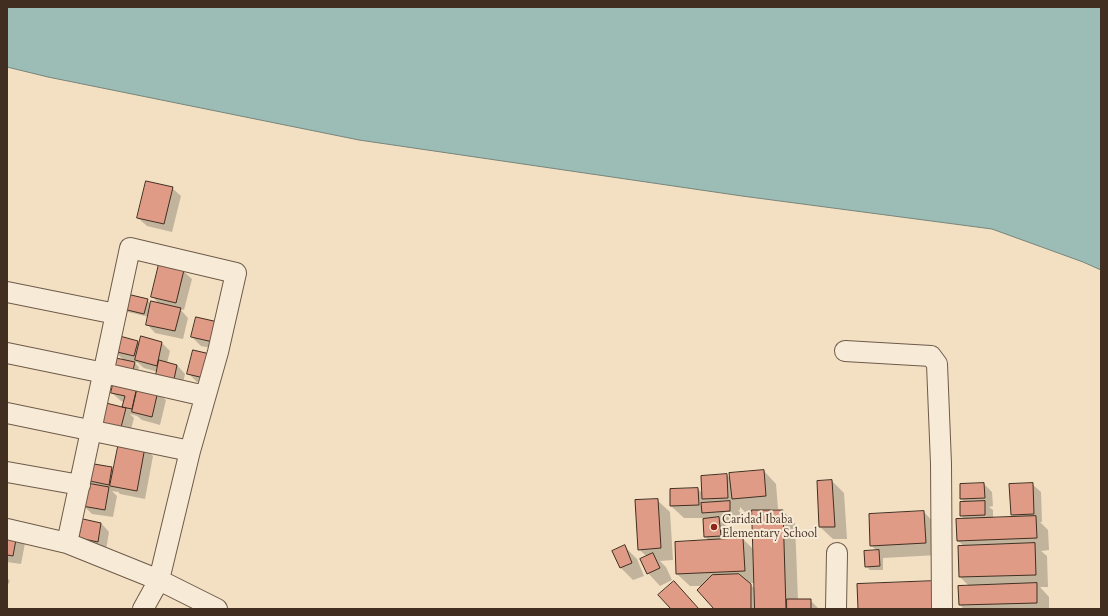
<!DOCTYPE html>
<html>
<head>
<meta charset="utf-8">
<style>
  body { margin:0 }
  #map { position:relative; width:1108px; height:616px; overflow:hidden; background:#f3e0c3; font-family:Cardo,serif }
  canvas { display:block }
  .frame { position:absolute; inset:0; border:8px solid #412e20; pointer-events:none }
</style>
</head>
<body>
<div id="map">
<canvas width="1108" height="616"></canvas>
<div class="frame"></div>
</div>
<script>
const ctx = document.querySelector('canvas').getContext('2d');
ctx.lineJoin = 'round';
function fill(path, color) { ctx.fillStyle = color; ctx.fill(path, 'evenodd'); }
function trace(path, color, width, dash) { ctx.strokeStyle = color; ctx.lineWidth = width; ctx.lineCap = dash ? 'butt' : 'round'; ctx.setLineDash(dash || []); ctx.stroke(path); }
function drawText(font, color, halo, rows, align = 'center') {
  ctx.font = font + ' Cardo,serif'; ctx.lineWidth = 4; ctx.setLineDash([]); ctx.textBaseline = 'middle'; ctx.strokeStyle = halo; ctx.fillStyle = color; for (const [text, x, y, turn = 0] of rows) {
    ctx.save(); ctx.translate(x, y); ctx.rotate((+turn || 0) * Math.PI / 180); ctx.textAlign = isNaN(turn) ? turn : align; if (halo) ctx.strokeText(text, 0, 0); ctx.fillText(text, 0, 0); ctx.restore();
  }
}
const water = new Path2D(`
  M7,7H1101V270L1083,262L992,229L742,196L359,140L48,77L7,67Z`);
fill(water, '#9bbdb6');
trace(water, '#77847a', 1);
fill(new Path2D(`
  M172,188L181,196L172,232L147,226L138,218Z
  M183,271L192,279L184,310L180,309L188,318L183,339L155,333L147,324L149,317L128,312L124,308L147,300L152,305H160L152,296Z
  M197,318L221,350L201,346L192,337Z
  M141,338L162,343L170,351L167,363L177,365L185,374L181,392L158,372L144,368L138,363L133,361L139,367L136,378L124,361L114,350L137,341L140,344Z
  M194,351L212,385L197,382L188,373Z
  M116,377L157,392L166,400L160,425L142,420L137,416L130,414L134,418L127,445L145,448L153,456L145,499L120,494L117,491V492L112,491L117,496L113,517L92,514L83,505L86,480L89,464L112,468L114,470L120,441L106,405L127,410L123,406L124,402L121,401L112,393Z
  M764,471L776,484L778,509H771V511H783L795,523L798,600H810L819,609H715L703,586H690L677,574L710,541L705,537L704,518H684L671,506L698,489L703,494L727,475L731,480ZM740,507L745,512L753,511L755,551L743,539L732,540L731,531L725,525L742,524V514L738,510H740ZM749,583H756V590Z
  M832,481L844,493L847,539H833L820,527Z
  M984,484L992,492L993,506L989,507L993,510V519L1015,518L1012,514L1032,484L1041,492L1042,522H1040L1048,530L1049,550L1041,551L1047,556L1048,587H1040L1049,597V609H964L960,605L969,586L960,577L959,547L964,546L958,541L966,520L961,516L965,502L961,499Z
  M657,500L670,512L673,560L660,561L666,567L672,580L660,586L648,573L647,557L639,549Z
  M924,512L936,525L938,555L883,558V570H870L866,566L877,551L871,545Z
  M101,523L109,532L106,550L80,538Z
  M7,534L25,543L21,564L7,562Z
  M624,546L637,559L644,576L633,580L621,568L614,551Z
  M7,578L10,581L7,586Z`), '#0003');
const building = new Path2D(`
  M146,181L173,187L164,224L137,218Z
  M159,264L184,270L176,303L151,297Z
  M127,294L148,299L144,314L123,309Z
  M151,301L181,308L175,331L146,325Z
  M196,317L218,322L213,342L191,337Z
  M116,335L138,341L134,356L113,351Z
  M141,336L162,342L157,366L135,360Z
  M193,350L210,354L204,378L187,374Z
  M111,357L135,362L132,374L108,368Z
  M159,360L177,365L173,384L155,380Z
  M115,376L138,382L132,409L122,407L125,396L111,393Z
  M138,386L158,391L152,417L132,412Z
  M106,403L126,408L119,435L99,431Z
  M119,442L145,447L137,491L110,486Z
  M88,463L112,467L109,485L85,480Z
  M764,470L766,496L732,499L729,473Z
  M727,474L728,498L702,499L701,476Z
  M832,480L835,527H819L817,481Z
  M87,483L109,487L105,510L82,506Z
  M984,483L985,498L960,499V484Z
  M1033,483L1034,514L1011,515L1009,484Z
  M698,488L699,505L670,506V489Z
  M658,499L661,548L638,550L635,500Z
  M730,501V511L702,513L701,503Z
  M985,501V515L960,516V502Z
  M752,510H783L786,609H755Z
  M924,511L926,543L870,546L869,514Z
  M1036,516L1037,538L957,541L956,519Z
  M719,517L721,536L704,537L703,519Z
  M83,519L101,523L98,542L79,538Z
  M7,533L17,534L13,556L7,555Z
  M743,538L745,571L676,574L675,542Z
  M1035,543L1036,575L959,577L958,546Z
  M625,545L632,563L620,568L612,551Z
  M879,550L880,566L865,567L864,551Z
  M653,553L660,568L647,574L640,559Z
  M739,574L751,584V609H714L697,590L712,575Z
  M674,581L699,609H671L658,595Z
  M935,581L936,609H858L857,584Z
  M1037,583V603L959,605L958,586Z
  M787,599H811V609H787Z`);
fill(building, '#df9b86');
trace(building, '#412e20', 1);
const minor = new Path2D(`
  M7,292L116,314
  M845,351L931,356L937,364L941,464L942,609
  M7,353L104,373L205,396
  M7,413L190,451
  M7,472L80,485
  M7,529L67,543L159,580L217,609
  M67,543L130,248L236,273L218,352L190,451L159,580L143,609
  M836,609L837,553`);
trace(minor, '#6e5a49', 22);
trace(minor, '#f7ebd8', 20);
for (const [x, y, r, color] of [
  [714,527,4,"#8f2418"]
]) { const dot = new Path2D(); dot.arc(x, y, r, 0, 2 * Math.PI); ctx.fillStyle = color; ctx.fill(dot); trace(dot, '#f7ebd8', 1.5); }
drawText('12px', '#412e20', '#f7ebd8', [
  ["Caridad Ibaba",722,520],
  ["Elementary School",722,534]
], 'left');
</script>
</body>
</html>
